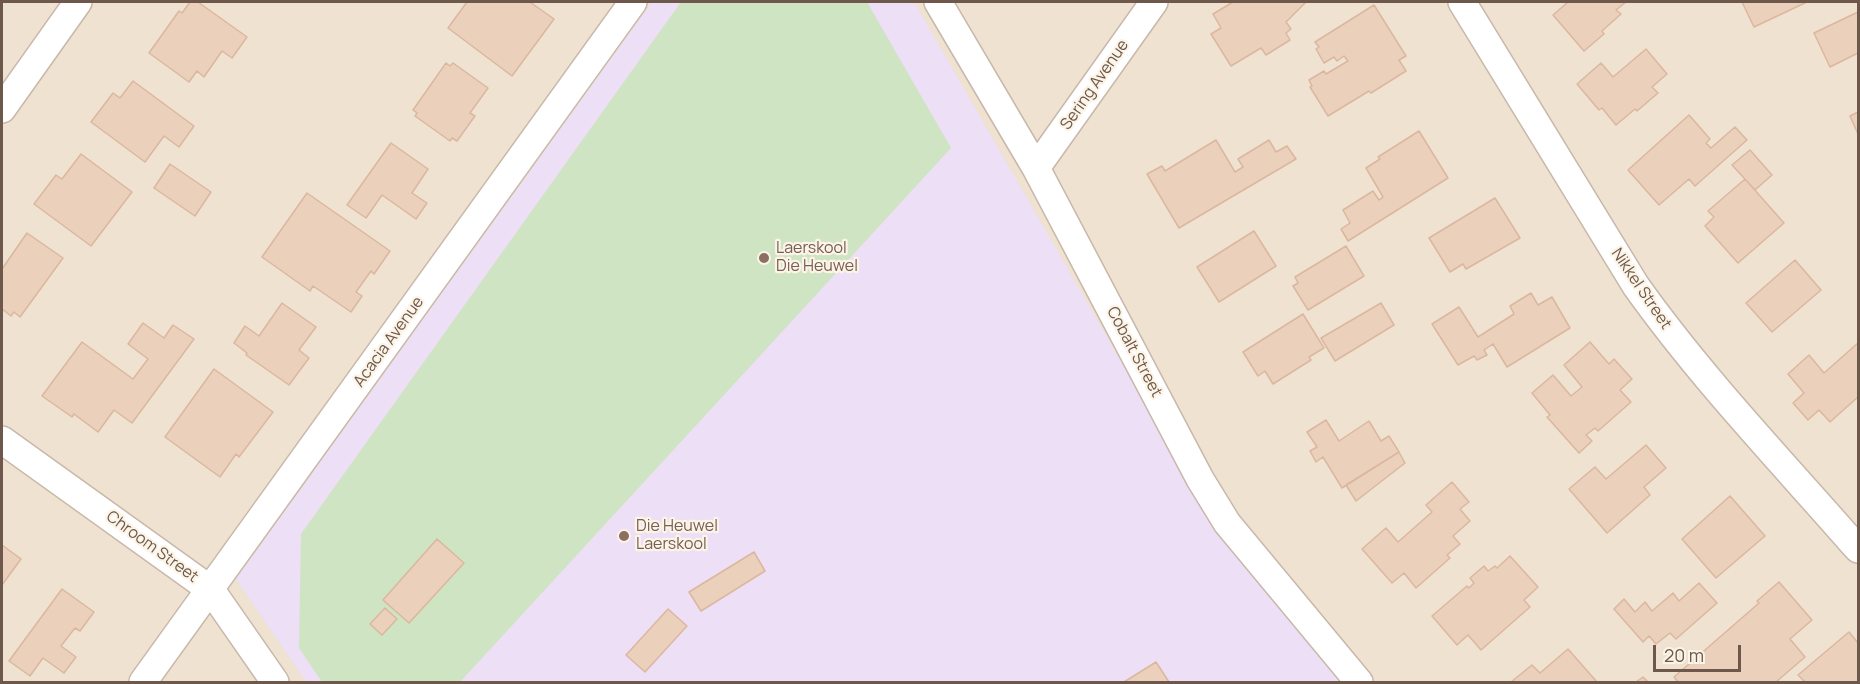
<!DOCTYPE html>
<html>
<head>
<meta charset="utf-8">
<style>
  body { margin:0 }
  #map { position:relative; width:1860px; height:684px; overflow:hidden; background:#f9f0e2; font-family:Manrope,sans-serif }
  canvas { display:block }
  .frame { position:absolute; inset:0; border:3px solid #6d584b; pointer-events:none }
  .scale { position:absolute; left:1653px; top:645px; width:88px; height:27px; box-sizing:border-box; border:3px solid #6d584b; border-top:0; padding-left:8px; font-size:18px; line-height:21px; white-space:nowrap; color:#6d584b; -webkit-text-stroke:4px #fcf4e7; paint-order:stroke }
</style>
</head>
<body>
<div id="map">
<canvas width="1860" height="684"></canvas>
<div class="frame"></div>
<div class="scale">20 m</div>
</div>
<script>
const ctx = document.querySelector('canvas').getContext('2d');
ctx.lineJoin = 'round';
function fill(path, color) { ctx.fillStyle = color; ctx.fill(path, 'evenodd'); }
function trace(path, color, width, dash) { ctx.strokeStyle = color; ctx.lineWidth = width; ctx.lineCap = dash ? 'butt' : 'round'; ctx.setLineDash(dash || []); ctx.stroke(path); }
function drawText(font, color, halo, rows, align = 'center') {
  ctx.font = font + ' Manrope,sans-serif'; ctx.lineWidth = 4.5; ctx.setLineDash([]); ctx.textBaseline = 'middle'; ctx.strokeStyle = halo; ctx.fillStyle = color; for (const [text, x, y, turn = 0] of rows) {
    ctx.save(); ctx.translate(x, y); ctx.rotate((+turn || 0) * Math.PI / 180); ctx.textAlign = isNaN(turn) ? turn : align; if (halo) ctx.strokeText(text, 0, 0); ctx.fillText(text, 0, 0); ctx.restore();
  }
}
fill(new Path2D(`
  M2,2H1858V682H2Z`), '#efe2d1');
fill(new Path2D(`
  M652,2H914L1209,514L1354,682H306L236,579Z`), '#eddff5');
fill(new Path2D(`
  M681,2H867L951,148L460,682H322L299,648L301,534Z`), '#cfe4c2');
const building = new Path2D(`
  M190,2H198L247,37L232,58L222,51L204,77L197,71L189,82L149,53L179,11L182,13Z
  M467,2H530L554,19L512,76L448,28Z
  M1233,2H1306L1286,22L1291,29L1286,33L1290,40L1266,55L1261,48L1231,66L1211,34L1221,28L1213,14Z
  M1568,2H1626L1616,10L1621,14L1602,31L1604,34L1584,51L1553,15Z
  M1742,2H1807L1754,27Z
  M1374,5L1406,56L1399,60L1406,71L1371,93L1369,91L1328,116L1310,87L1312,86L1309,80L1324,71L1326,74L1348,61L1344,56L1337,61L1334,57L1324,63L1316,49L1319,47L1315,42Z
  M1858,12V53L1830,67L1814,33Z
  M1646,49L1667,74L1652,87L1658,93L1637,111L1635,109L1616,125L1602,108L1599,110L1577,84L1601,63L1613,77Z
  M446,63L450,66L453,63L488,88L470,113L475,116L457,141L452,138L450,141L415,116L417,113L413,110Z
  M133,81L194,126L179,147L164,136L145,162L91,122L113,93L120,98Z
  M1858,112V134L1850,116Z
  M1689,115L1710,139L1706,143L1711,148L1735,127L1747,140L1695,186L1689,179L1659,205L1628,170Z
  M1419,131L1448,178L1348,241L1341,229L1350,223L1343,210L1373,191L1379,200L1383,197L1366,168L1380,159L1378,157Z
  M1216,140L1235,172L1243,167L1238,159L1269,140L1276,152L1287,146L1296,159L1179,228L1147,174L1162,166L1165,171Z
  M391,143L428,169L412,193L427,203L416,219L382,195L366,218L347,205Z
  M1750,150L1772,175L1755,190L1732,165Z
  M81,154L132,192L91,246L34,204L56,175L62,179Z
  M170,164L211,192L195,216L154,188Z
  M1745,179L1784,223L1738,263L1705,226L1714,217L1708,211Z
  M307,193L390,251L374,274L371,271L356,292L362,296L351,312L313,286L310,291L262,257Z
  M1495,198L1520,238L1466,269L1463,264L1450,272L1429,238Z
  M1254,231L1276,266L1219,302L1197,267Z
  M27,233L63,258L20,317L14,312L11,316L2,309V269Z
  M1346,246L1364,276L1308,310L1293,286L1298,283L1295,277Z
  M1795,260L1821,290L1772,332L1746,303Z
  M1531,293L1538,305L1552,297L1570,328L1507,367L1493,344L1484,350L1487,355L1477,360L1474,356L1458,365L1432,324L1459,307L1478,337L1514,314L1510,306Z
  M282,303L316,327L299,350L309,358L289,385L246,355L247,353L234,343L245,326L259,336Z
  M1381,303L1394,325L1335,361L1321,338Z
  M1303,314L1324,348L1309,357L1311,360L1273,384L1265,371L1258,376L1243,352Z
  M143,323L164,338L173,325L194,339L132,423L114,410L98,432L74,414L72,417L42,396L82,342L133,379L148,359L128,344Z
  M1590,342L1609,364L1614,359L1632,379L1620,390L1631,402L1598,431L1595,428L1586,435L1592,441L1579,453L1547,417L1550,415L1532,393L1553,375L1571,396L1582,387L1564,365Z
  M1858,343V397L1830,422L1819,410L1808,420L1793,403L1804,393L1788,374L1809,355L1824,373Z
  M214,369L273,412L239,457L236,454L220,477L165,437Z
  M1326,420L1339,441L1369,421L1381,441L1389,436L1399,452L1342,488L1323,457L1316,462L1310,451L1317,447L1307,432Z
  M1646,445L1666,468L1644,487L1650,495L1607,533L1569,489L1595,467L1606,479Z
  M1399,452L1405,463L1356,501L1346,485Z
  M1452,482L1469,502L1460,509L1470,521L1453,536L1460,544L1447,555L1450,558L1416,588L1404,573L1392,583L1362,549L1386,528L1398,542L1432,512L1426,505Z
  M1730,496L1765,536L1716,578L1682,539Z
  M437,539L464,563L409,623L383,600Z
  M2,545L21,559L2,585Z
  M754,552L765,571L701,611L689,592Z
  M1510,556L1538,587L1524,600L1530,607L1481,650L1468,635L1457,645L1432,616L1467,586L1469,588L1474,583L1470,578L1484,566L1488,571L1495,566L1497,568Z
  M1779,582L1812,620L1790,639L1805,657L1776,682H1678L1674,677L1759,603L1757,601Z
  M1699,583L1717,603L1676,639L1670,633L1656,644L1649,636L1643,642L1614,609L1624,599L1635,612L1645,602L1652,611L1673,593L1679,601Z
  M62,589L94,612L80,631L75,628L61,646L76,657L64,673L43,658L30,676L9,661Z
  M385,608L397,619L382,635L370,624Z
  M668,609L687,626L645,672L626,655Z
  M1849,632L1858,643V682H1805L1798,675Z
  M1568,649L1597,682H1511L1532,665L1540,673Z
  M1156,662L1169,682H1124Z
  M1643,677L1648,682H1636Z`);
fill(building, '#ebd0bc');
trace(building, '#dbb79f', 1.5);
const minor = new Path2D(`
  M938,2L1036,168L1200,479L1227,523L1359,682
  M1462,2L1636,286C1703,380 1783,463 1858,549
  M2,109L78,2
  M1036,168L1154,2
  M2,440L211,590L275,682
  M143,682L633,2`);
trace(minor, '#c8b8aa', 30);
trace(minor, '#fff', 27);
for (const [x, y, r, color] of [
  [764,258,6,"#8d6e63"],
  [624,536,6,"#8d6e63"]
]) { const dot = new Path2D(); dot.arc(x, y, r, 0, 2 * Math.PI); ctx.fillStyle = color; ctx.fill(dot); trace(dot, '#fcf4e7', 2); }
drawText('16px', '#6d584b', '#fcf4e7', [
  ["Sering Avenue",1095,85,-55],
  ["Nikkel Street",1641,289,56],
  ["Acacia Avenue",389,342,-54],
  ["Cobalt Street",1134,352,62],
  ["Chroom Street",152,547,36]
]);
drawText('16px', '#785e54', '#fcf4e7', [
  ["Laerskool",776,249],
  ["Die Heuwel",776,267],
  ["Die Heuwel",636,527],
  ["Laerskool",636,545]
], 'left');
</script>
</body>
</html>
